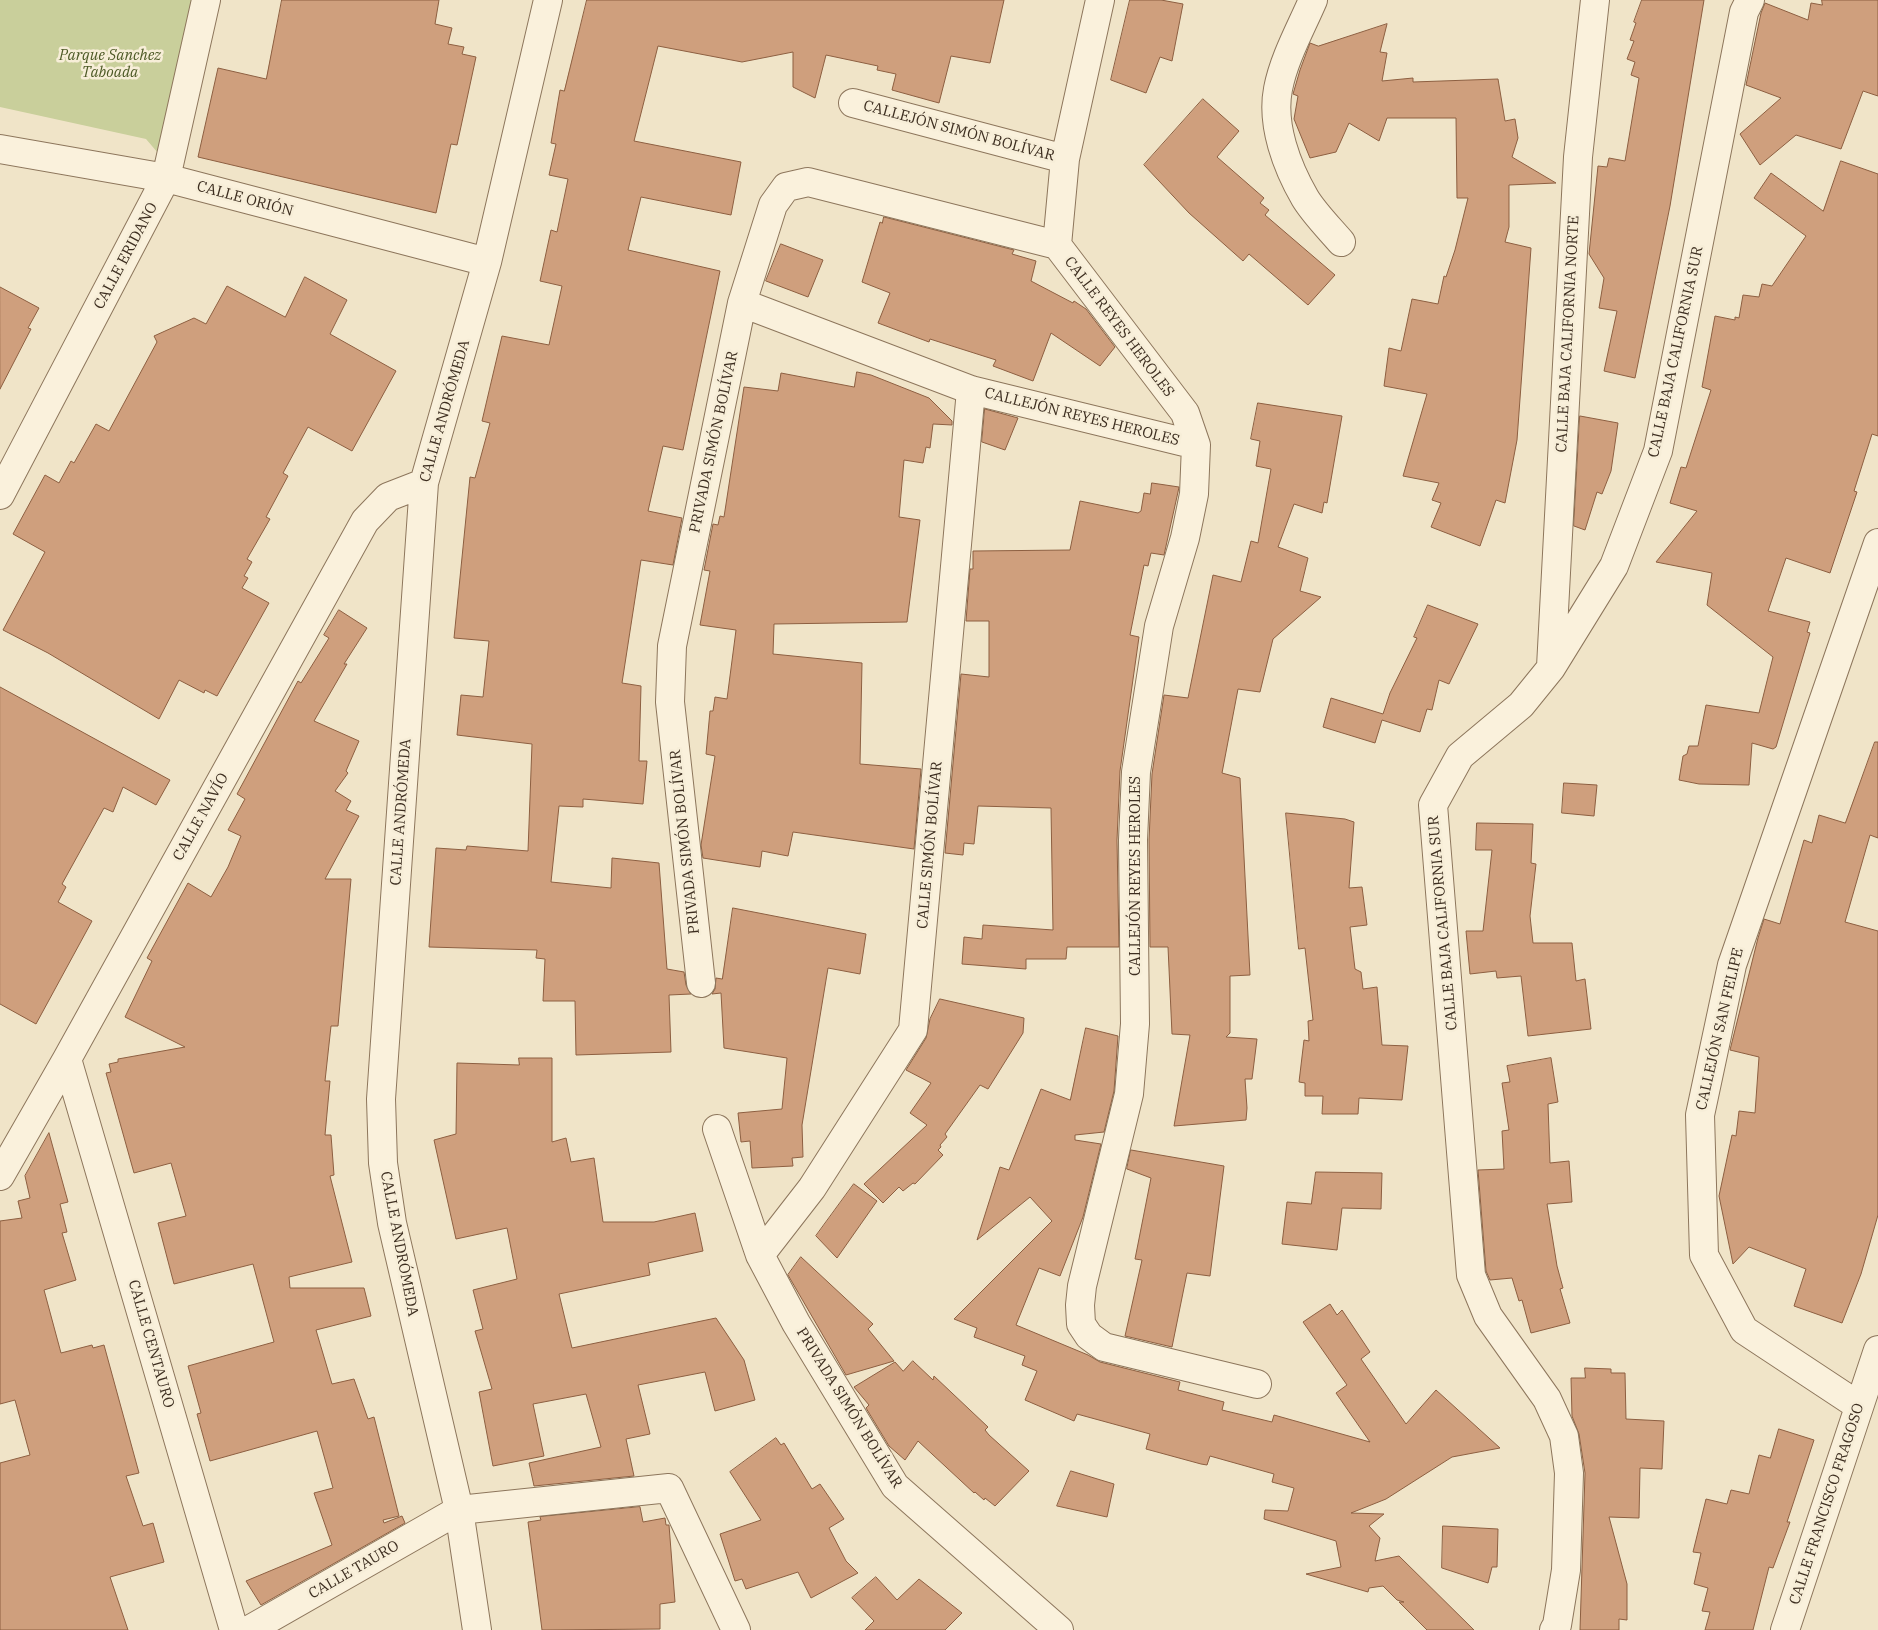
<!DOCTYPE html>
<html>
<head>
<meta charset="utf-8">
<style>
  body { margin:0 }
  canvas { display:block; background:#f0e4c8 }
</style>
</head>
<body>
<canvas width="1878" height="1630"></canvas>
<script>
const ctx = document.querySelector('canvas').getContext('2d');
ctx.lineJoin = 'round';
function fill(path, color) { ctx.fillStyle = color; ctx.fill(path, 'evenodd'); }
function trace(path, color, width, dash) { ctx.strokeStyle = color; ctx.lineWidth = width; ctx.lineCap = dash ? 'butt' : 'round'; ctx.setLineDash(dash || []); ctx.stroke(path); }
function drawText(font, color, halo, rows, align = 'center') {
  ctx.font = font + ' "IBM Plex Serif",serif'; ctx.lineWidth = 5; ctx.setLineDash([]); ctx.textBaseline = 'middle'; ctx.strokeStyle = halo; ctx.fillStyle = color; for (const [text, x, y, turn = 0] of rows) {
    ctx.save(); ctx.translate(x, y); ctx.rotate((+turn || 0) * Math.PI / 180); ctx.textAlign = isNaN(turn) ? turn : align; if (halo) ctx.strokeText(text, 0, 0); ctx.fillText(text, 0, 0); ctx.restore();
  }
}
fill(new Path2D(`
  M0,0H192L158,153L146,139L0,107Z`), '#c9cf9b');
const building = new Path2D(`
  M282,0H439L435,24L452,28L448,44L464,47L462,54L476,57L457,145L451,144L436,213L198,157L218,68L266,79Z
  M587,0H1004L990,63L951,56L939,103L892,90L896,74L877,70L878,66L826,55L815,98L793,87V52L742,62L658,46L634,141L741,162L731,215L641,197L628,250L720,271L683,450L663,446L648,511L682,518L673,565L641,560L622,683L641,686L639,761H647L643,804L583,799V807L559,806L551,882L611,888L612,858L659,863L667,969L684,972L686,985L691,994L669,995L671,1052L576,1055L575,1001H543L545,959L536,958L537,950L429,947L436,848L466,850L467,846L528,851L532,744L457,735L461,695L483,697L489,641L454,638L470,477L475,478L490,423L482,421L502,336L549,345L562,286L540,281L551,230L557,232L568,179L549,175L556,144L551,143L560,90L564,91Z
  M1130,0H1161L1183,4L1172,61L1160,57L1146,93L1111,80Z
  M1642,0H1704L1670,206L1635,378L1604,371L1617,311L1599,308L1604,278L1589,254L1598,166L1607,167L1609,158L1625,161L1639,78L1631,75L1635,62L1627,59L1634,41L1630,40L1636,23L1634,22Z
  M1822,0H1878V96L1863,91L1841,149L1796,135L1760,165L1740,134L1781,98L1746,85L1761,13L1765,3L1808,20L1811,3L1822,5Z
  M1387,24L1380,52L1387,53L1382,81L1413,78V82L1498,79L1505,121L1515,119L1518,138L1512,157L1556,183L1509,185V227L1505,242L1531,248L1517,440L1505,503L1496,500L1480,546L1431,527L1441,503L1432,500L1439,483L1403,476L1427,394L1384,386L1389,348L1401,351L1412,299L1438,304L1444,276L1446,277L1455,250L1468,198H1457L1456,118H1387L1379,141L1349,123L1336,152L1310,158L1294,119L1298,96L1293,94L1300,70L1310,43L1318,46Z
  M1203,99L1239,131L1217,157L1264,198L1260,203L1269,210L1265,215L1335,275L1308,305L1249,254L1243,261L1189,213L1144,165Z
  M1841,161L1878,174V436L1872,434L1854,491L1857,492L1830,573L1786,558L1768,611L1810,622L1807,632L1810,633L1776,747L1773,749L1752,743L1749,785L1699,784L1679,780L1683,756L1687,754L1689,746H1698L1706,705L1759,713L1773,657L1707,605L1712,573L1656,562L1697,511L1670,503L1681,467L1686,468L1711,390L1702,387L1715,316L1735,320V317L1739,318L1743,295L1759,297L1762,284L1772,286L1806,236L1754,198L1771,173L1823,211Z
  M884,217L1014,250L1012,254L1036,261L1031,281L1073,303L1074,301L1086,309L1115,347L1100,366L1051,333L1033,381L993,366L996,360L930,339L929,342L878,323L890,293L862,282L880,222L882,223Z
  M781,244L823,260L808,297L766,281Z
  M305,277L347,300L330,334L396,371L352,451L308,427L283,473L288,476L266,517L270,519L247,559L252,562L244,576L248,578L242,588L269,603L217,696L205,690L204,693L179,680L159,719L48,653L3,630L45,552L13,534L45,475L59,483L71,461L74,463L96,424L109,431L157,342L154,336L194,318L206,324L227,286L285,317Z
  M0,287L39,308L28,328L31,329L0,389Z
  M857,372L871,375L929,398L952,421V425L933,424L930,448L926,447L923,463L904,460L899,517L920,520L907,622L774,624L773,654L862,663L860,764L921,769L914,849L793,832L788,856L762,851L760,867L703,858L701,845L715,756L706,754L710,711H713L715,697L727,699L736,630L700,625L710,571L704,570L713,524L718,525L720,516L724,517L744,387L778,391L781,373L854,387Z
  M1258,403L1342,416L1327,503L1324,502L1322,513L1294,504L1278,547L1308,558L1300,591L1321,597L1273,639L1260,692L1238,689L1222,773L1240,778L1250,975L1230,976V1033L1226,1037L1257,1039L1252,1079H1245L1247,1108L1246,1120L1174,1126L1190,1035L1172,1034L1168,947H1150L1149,840L1152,774L1164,695L1188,698L1213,575L1241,582L1251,541L1258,543L1271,469L1256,466L1260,441L1251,439Z
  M985,409L1018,418L1005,450L982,442Z
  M1580,416L1618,423L1611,471L1602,494L1597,492L1585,530L1574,526Z
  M1152,483L1179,487L1178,492L1164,555L1151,553L1148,566L1144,565L1130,635L1139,637L1120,771L1117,840L1119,947H1067L1066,959H1026V969L962,964L964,937L982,939L983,925L1053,930L1051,808L978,806L974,844L964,843L963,855L945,853L961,674L989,677V621H966L970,569H973V551L1070,550L1080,501L1138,513L1141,511L1144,493L1150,494Z
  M1428,605L1478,624L1449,684L1439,680L1432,710L1427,709L1420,732L1382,720L1375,743L1323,727L1331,698L1383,714L1390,693L1417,638L1414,637Z
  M339,610L367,628L344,664H347L314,721L359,741L346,771L348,773L335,791L351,801L346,810L359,816L325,879H351L338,1026H331L325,1081H330L325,1135H331L334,1175L330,1176L352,1262L289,1277L290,1288H364L371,1316L316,1330L332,1384L354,1379L368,1419L374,1417L399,1516L383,1520L384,1523L402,1516L405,1523L261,1605L246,1581L332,1545L314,1493L333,1488L317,1431L210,1461L197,1414L201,1413L188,1366L274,1342L253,1264L174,1284L158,1223L186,1216L171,1163L134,1173L106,1073L111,1072L109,1064L118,1062V1059L185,1047L125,1017L152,961L147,958L188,883L211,897L228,867L241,836L228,830L245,799L237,794L298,681L301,683L329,638L324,635Z
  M0,687L170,780L156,805L123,787L113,812L104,808L62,884L66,887L58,902L92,921L36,1024L0,1004Z
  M1875,742H1878V838L1870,835L1845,922L1878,931V1215L1861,1274L1842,1323L1794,1306L1806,1269L1749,1247L1733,1264L1719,1196L1732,1135L1736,1136L1739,1111L1755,1113L1759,1057L1730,1050L1758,938L1764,919L1780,924L1804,840L1812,843L1819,815L1845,823Z
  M1564,783L1597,785L1594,816L1562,813Z
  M1286,813L1345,819L1354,822L1349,888L1362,887L1367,925L1350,927L1355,969L1361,972L1363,989L1377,987L1382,1045L1408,1046L1402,1100L1359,1098L1358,1114H1322L1323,1096H1305V1083L1299,1082L1304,1040L1309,1041L1308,1021L1313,1020L1305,948L1299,949Z
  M1477,823L1533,824L1531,863L1536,864L1530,916L1533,943H1572L1576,981L1585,979L1591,1029L1528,1036L1521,976L1497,978L1496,971L1470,974L1466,931H1483L1492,850H1476Z
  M733,908L866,934L860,974L828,968L802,1125L803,1157L792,1158L793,1166L752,1168L750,1141L741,1142L738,1113L782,1109L787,1058L724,1048L721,993L712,994L715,989L716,978L722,979Z
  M940,999L1024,1018L1023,1033L988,1089L980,1085L945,1134L947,1137L940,1145L941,1147L938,1150L943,1155L915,1184L913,1183L903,1191L899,1187L883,1203L864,1184L927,1125L910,1113L931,1083L906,1070L926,1038L930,1019Z
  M1086,1028L1118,1036L1114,1091L1104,1132L1075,1135V1140L1101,1144L1083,1217L1060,1276L1039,1268L1016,1325L1088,1355L1100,1362L1180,1382L1178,1390L1224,1402L1222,1410L1272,1422L1274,1415L1370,1442L1336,1393L1347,1385L1303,1322L1330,1304L1337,1315L1342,1310L1370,1352L1361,1359L1406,1424L1436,1390L1500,1448L1452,1457L1386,1499L1351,1513L1384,1514L1369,1526L1380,1538L1375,1561L1399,1556L1474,1630H1427L1399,1602H1404L1397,1600L1383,1586L1369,1588L1368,1592L1306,1574L1341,1567L1336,1541L1264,1519L1265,1510L1288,1511L1294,1488L1272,1482L1274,1474L1210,1456L1207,1465L1201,1464L1146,1449L1150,1434L1077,1414L1074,1421L1025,1400L1037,1371L1022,1365L1025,1356L974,1337L977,1328L954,1319L1052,1221L1030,1197L977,1240L1000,1167L1009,1170L1041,1089L1070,1100Z
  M519,1058H552V1142L566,1138L571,1162L594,1158L603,1222H654L695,1213L703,1251L648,1263L650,1275L559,1294L572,1348L716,1318L744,1360L755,1400L715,1411L705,1372L638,1385L650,1434L626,1439L634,1476L534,1486L529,1463L601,1447L586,1394L533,1404L544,1456L493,1466L479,1392L492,1389L475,1331L483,1329L473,1290L517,1279L507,1228L456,1239L434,1140L456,1134L457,1063L519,1065Z
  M1551,1058L1558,1102L1548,1104L1550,1163L1569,1161L1572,1202L1547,1204L1557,1266L1563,1288L1560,1289L1570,1323L1531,1333L1522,1300L1519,1301L1512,1278L1490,1280L1486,1271L1478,1170L1504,1169L1502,1131L1509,1130L1502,1083L1510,1082L1507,1066Z
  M49,1133L68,1202L60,1204L67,1232L62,1233L76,1280L44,1290L61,1353L92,1345L93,1348L104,1345L139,1473L126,1476L143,1526L153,1523L164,1562L110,1577L128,1630H0V1463L30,1455L15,1400L0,1404V1221L22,1218L18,1201L30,1198L25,1176Z
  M1131,1150L1224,1166L1210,1276L1187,1273L1172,1347L1125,1336L1142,1260L1135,1259L1151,1178L1127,1169Z
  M1316,1172L1382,1173L1381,1209L1342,1208L1337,1250L1282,1244L1287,1202L1311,1204Z
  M854,1184L877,1201L837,1258L816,1236Z
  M801,1257L873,1324L868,1329L894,1361L846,1375L788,1275Z
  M913,1361L933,1380L934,1376L988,1427L985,1430L989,1435L1029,1471L995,1506L985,1498L984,1500L975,1492L974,1493L918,1441L905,1460L889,1446L866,1408L869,1405L854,1387L895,1362L903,1371Z
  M1585,1368L1611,1369V1373H1625L1626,1419L1664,1421L1662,1469L1640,1468L1639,1518L1609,1517L1627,1584V1620L1619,1619V1630H1580L1585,1473L1579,1434L1572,1416L1571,1378H1585Z
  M1779,1429L1814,1440L1787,1522H1790L1773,1568L1769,1567L1753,1630H1705L1710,1612L1702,1611L1708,1588L1694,1584L1701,1553L1693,1552L1706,1499L1727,1504L1731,1490L1749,1494L1759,1455L1770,1458Z
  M776,1438L781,1445L784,1443L812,1489L820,1484L844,1519L829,1528L846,1561L858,1573L811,1598L798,1572L746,1589L742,1579L735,1581L720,1534L761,1520L730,1472Z
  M1071,1471L1114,1484L1107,1517L1057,1506Z
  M640,1507L643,1522L665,1518L666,1525H669L675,1602L660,1604V1629L542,1630L528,1522L541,1520L540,1517Z
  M1443,1526L1498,1529L1497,1567H1492L1488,1583L1442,1568Z
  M876,1577L897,1600L919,1579L962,1613L945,1630H865L874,1621L852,1598Z`);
fill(building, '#cf9f7d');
trace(building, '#8d5f41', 1);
const street = new Path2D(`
  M1100,0L1065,159L1057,245L1185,413L1196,445L1194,494L1185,538L1159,626L1136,772L1133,840L1135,1024L1129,1094L1082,1286L1080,1305L1081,1324L1089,1336L1104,1347L1257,1384
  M1313,0C1301,28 1284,58 1278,89C1271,125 1287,167 1305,198C1314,213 1329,228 1341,242
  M853,103L1065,159
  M0,149L166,178L487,262
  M742,303L971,390L1196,445
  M0,495L166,178L206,0
  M1551,667L1578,157L1595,0
  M701,983L670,702L672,646L742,303L773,205L786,187L808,182L1057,245
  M67,1059L234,1630
  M717,1129L760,1255L796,1323L895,1486L1059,1630
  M0,1176L67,1059L365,521L388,497L424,483
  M760,1255L812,1188L913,1030L971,390
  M1859,1406L1744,1330L1704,1255L1700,1115L1732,965L1878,543
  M249,1630L459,1510L669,1488L736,1630
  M477,1630L459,1510L392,1223L383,1163L381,1099L424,483L487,262L548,0
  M1554,1630L1557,1625L1566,1570L1569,1473L1564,1436L1547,1399L1488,1316L1471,1275L1433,805L1460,756L1521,705L1551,668L1614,566L1658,451L1744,12L1750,0
  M1785,1630L1878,1350`);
trace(street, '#8d765c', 30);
trace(street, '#faf1dc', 28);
drawText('italic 15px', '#4d5a26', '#f7eed8', [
  ["Parque Sanchez",110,56],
  ["Taboada",110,73]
]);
drawText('15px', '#3d2e20', '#f7eed8', [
  ["CALLEJÓN SIMÓN BOLÍVAR",959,131,15],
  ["CALLE ORIÓN",245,199,15],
  ["CALLE ERIDANO",126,256,-62],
  ["CALLE REYES HEROLES",1119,327,53],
  ["CALLE BAJA CALIFORNIA NORTE",1568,334,-87],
  ["CALLE BAJA CALIFORNIA SUR",1676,352,-78],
  ["CALLE ANDRÓMEDA",445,411,-74],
  ["CALLEJÓN REYES HEROLES",1082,417,14],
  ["PRIVADA SIMÓN BOLÍVAR",714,442,-78],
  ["CALLE ANDRÓMEDA",401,812,-86],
  ["CALLE NAVÍO",201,817,-61],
  ["PRIVADA SIMÓN BOLÍVAR",685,842,-96],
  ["CALLE SIMÓN BOLÍVAR",930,845,-85],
  ["CALLEJÓN REYES HEROLES",1136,876,-90],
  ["CALLE BAJA CALIFORNIA SUR",1443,923,-95],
  ["CALLEJÓN SAN FELIPE",1720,1029,-77],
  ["CALLE ANDRÓMEDA",399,1244,79],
  ["CALLE CENTAURO",151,1344,74],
  ["PRIVADA SIMÓN BOLÍVAR",849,1408,58],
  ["CALLE FRANCISCO FRAGOSO",1827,1504,-72],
  ["CALLE TAURO",354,1570,-30]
]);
</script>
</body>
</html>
